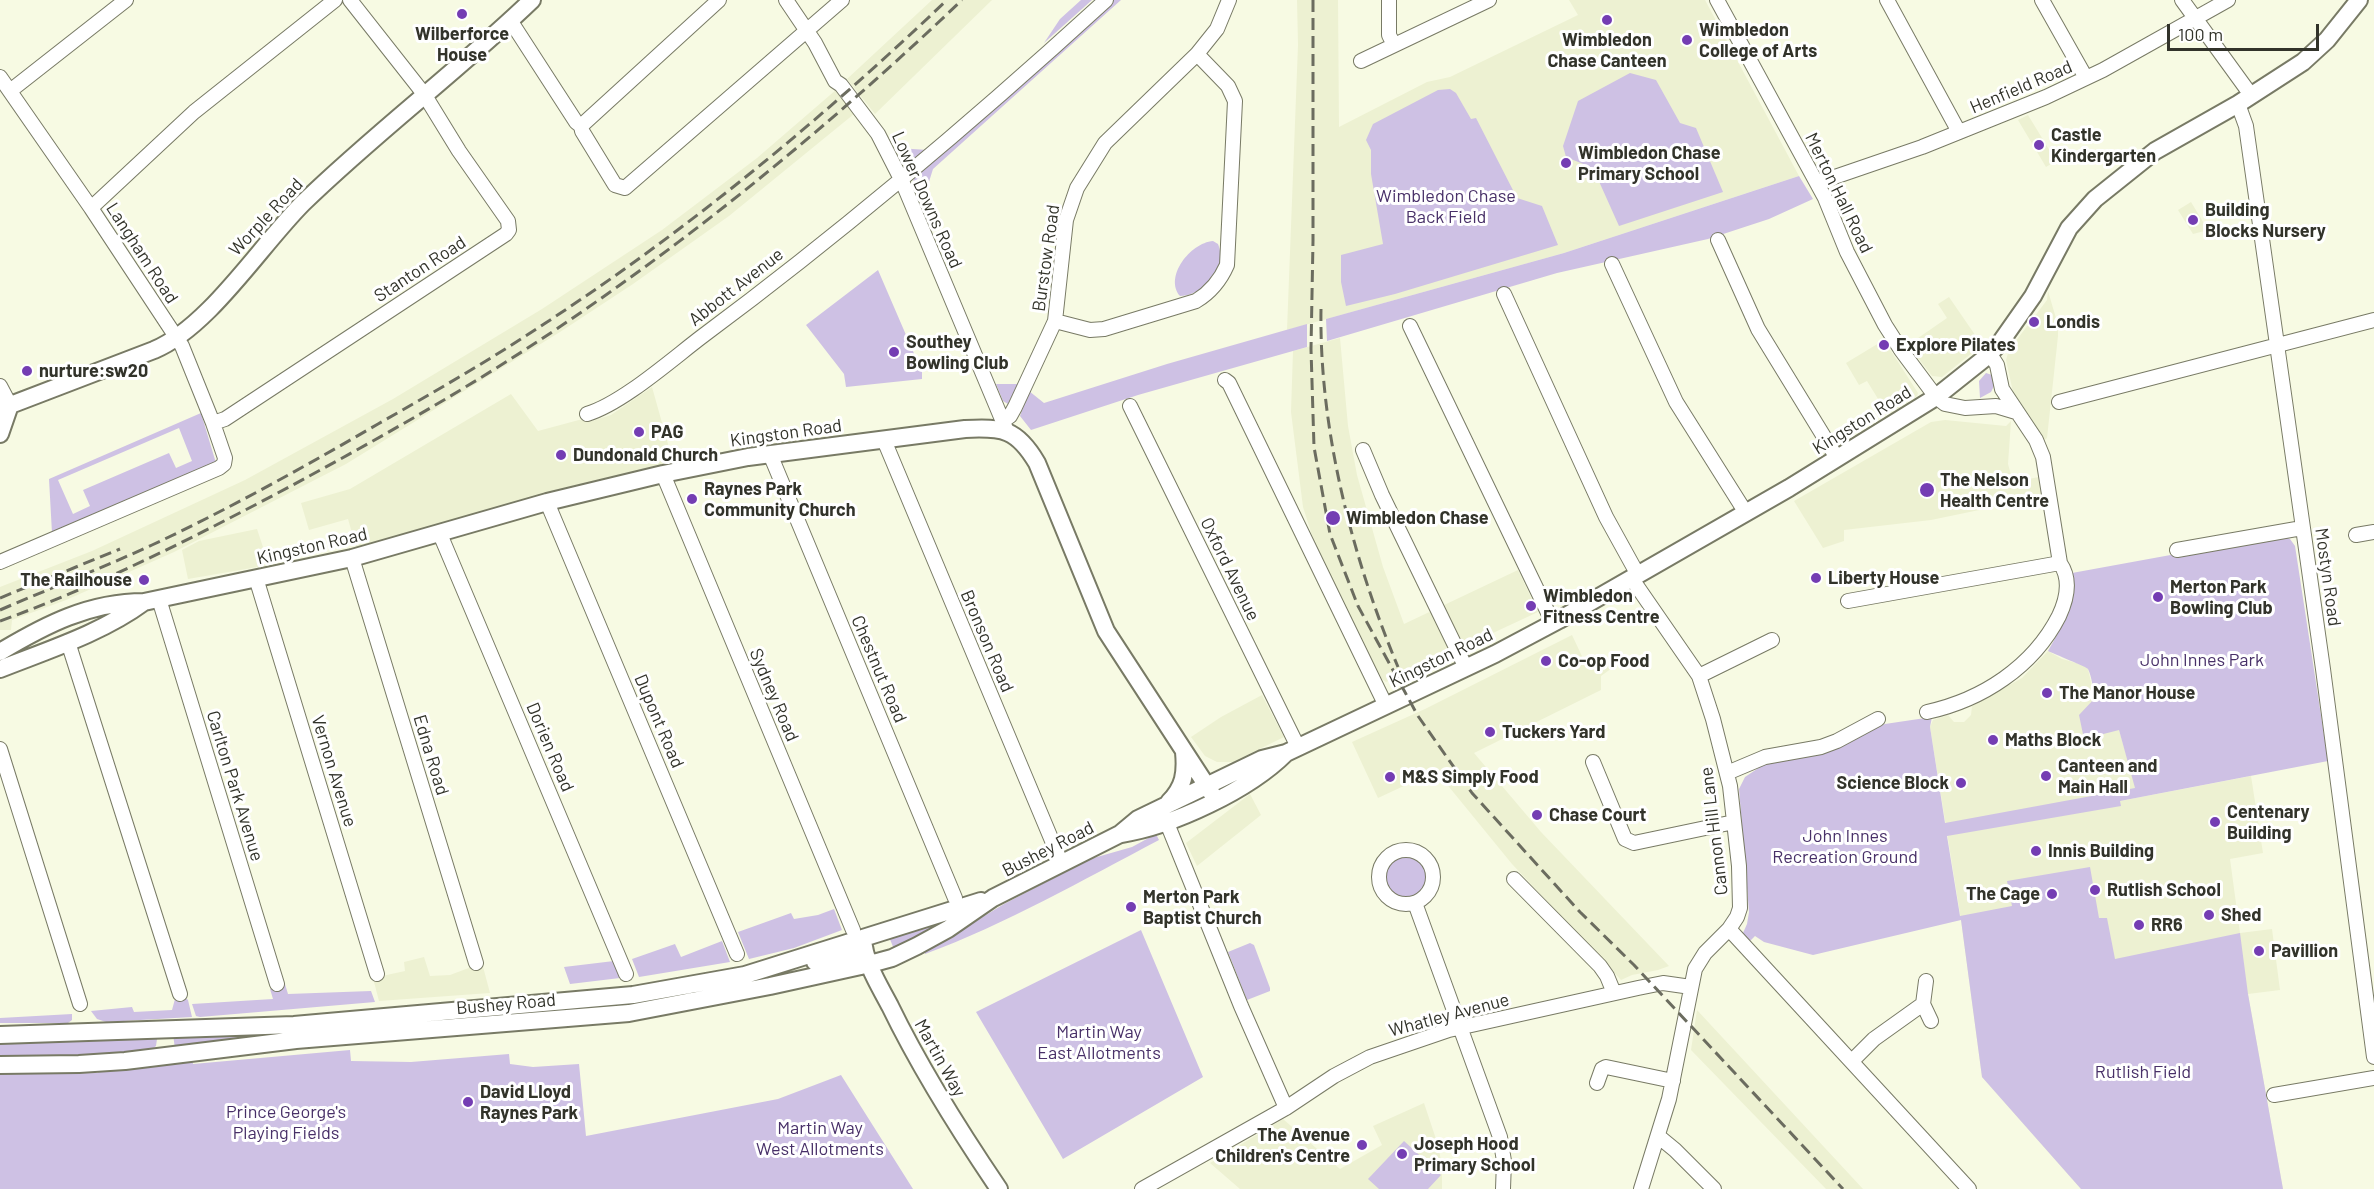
<!DOCTYPE html>
<html>
<head>
<meta charset="utf-8">
<style>
  body { margin:0 }
  #map { position:relative; width:2374px; height:1189px; overflow:hidden; background:#f7fae3; font-family:Barlow,sans-serif }
  canvas { display:block }
  .scale { position:absolute; left:2167px; top:24px; width:152px; height:27px; box-sizing:border-box; border:3px solid #32332a; border-top:0; padding-left:8px; font-size:18px; line-height:21px; white-space:nowrap; color:#32332a; -webkit-text-stroke:4px #fff; paint-order:stroke }
</style>
</head>
<body>
<div id="map">
<canvas width="2374" height="1189"></canvas>
<div class="scale">100 m</div>
</div>
<script>
const ctx = document.querySelector('canvas').getContext('2d');
ctx.lineJoin = 'round';
function fill(path, color) { ctx.fillStyle = color; ctx.fill(path, 'evenodd'); }
function trace(path, color, width, dash) { ctx.strokeStyle = color; ctx.lineWidth = width; ctx.lineCap = dash ? 'butt' : 'round'; ctx.setLineDash(dash || []); ctx.stroke(path); }
function drawText(font, color, halo, rows, align = 'center') {
  ctx.font = font + ' Barlow,sans-serif'; ctx.lineWidth = 6; ctx.setLineDash([]); ctx.textBaseline = 'middle'; ctx.strokeStyle = halo; ctx.fillStyle = color; for (const [text, x, y, turn = 0] of rows) {
    ctx.save(); ctx.translate(x, y); ctx.rotate((+turn || 0) * Math.PI / 180); ctx.textAlign = isNaN(turn) ? turn : align; if (halo) ctx.strokeText(text, 0, 0); ctx.fillText(text, 0, 0); ctx.restore();
  }
}
fill(new Path2D(`
  M932,0H992L875,114L847,79Z
  M1297,0H1338L1339,127L1427,82L1450,77L1578,15L1569,0H1705L1799,176L1564,253L1287,330L1298,45Z
  M837,89L854,114L729,216L633,284L560,332L346,464L174,552L66,600L12,620L11,630H0V587L92,551L245,480L393,399L542,309L662,230L757,158Z
  M2028,115L2056,161L2046,167L2018,120Z
  M2191,202L2208,230L2193,234L2178,210Z
  M2048,291L2058,325V336L2047,438L2043,441L2025,416L2013,392L2006,360L2009,350L2047,300Z
  M1949,297L1982,345L1942,377L1932,376L1908,345L1947,318L1938,304Z
  M1340,338L1348,426L1357,475L1383,567L1404,624L1518,570L1538,612L1465,646L1453,654L1386,682L1379,677L1316,548L1303,507L1291,412L1293,351Z
  M1884,340L1918,393L1917,396L1888,415L1867,381L1859,385L1846,363Z
  M652,387L673,462L556,490L356,547L348,519L309,530L301,503L350,489L511,394L538,431L590,417L592,421L611,415Z
  M1945,420L2006,426L2011,421L2008,464L2013,482L2039,477L2042,497L1931,520L1844,530V541L1823,548L1794,501L1931,422Z
  M257,529L269,565L188,579L182,550L199,541Z
  M1572,635L1588,669H1595L1615,660L1619,663L1601,676V690L1474,753L1541,832L1669,966L1658,970L1632,975L1621,980L1512,864L1436,771L1378,798L1352,742L1425,709Z
  M2048,651L2062,659L2084,665L2088,669L2095,699L2119,730L2136,788L2120,801L2251,776L2263,853L2230,859L2240,933L2272,929L2280,990L2248,994L2283,1189H2081L1982,1077L1961,920L1930,727L1933,720L1948,715L1954,722H1964L1971,715L1972,706L2022,678Z
  M1262,695L1284,737L1233,762H1217L1205,756L1191,737L1221,717Z
  M1250,794L1261,815L1197,866L1186,843Z
  M424,957L430,976L450,975L482,963L490,993L379,1001L373,978L405,971L404,962Z
  M1697,1010L1863,1189H1826L1691,1050Z
  M1424,1103L1438,1145L1442,1166V1189H1240L1210,1163L1283,1119L1340,1169L1382,1145L1373,1126Z`), '#edf1d2');
fill(new Path2D(`
  M1081,0H1092L1044,43L1060,19Z
  M1114,0H1121L933,169L922,204L913,183L914,178Z
  M1630,73L1656,80L1680,123L1696,128L1723,192L1619,226L1593,168L1566,157L1563,146L1578,101Z
  M1450,89L1456,93L1471,119L1476,118L1517,198L1542,206L1558,245L1395,294L1346,306L1341,282V255L1383,244L1371,174V150L1366,140L1373,124L1438,90Z
  M896,149L897,148L928,150L911,166L905,165Z
  M1799,176L1813,199L1769,219L1708,239L1557,273L1327,341L1326,319L1564,253Z
  M1213,241L1218,244C1220,249 1222,258 1221,264C1218,280 1196,296 1180,296C1164,277 1190,243 1213,241Z
  M878,270L922,372V379L846,387L844,374L806,325Z
  M1307,324V347L1138,395L1031,430L1020,416L1029,391L1044,403L1167,364Z
  M1986,373L1992,375L1994,386L1991,392L1980,398L1979,381Z
  M996,384H1018L1008,404L1003,401Z
  M201,413L216,463L52,533L49,479ZM179,428L192,461L176,468L169,453L83,490L90,506L73,514L58,480Z
  M2280,535L2290,539L2295,546L2328,761L2120,801L2121,806L1947,836L1960,916L2012,906L2007,881L2090,867L2099,918H2107L2115,959L2240,933L2248,994L2283,1189H2081L1982,1077L1961,920L1813,955L1764,942L1755,936L1750,941L1743,933L1747,924L1749,912L1739,789L1745,777L1763,765L1814,754L1885,724L1932,717L1930,727L1945,823L2135,788L2119,730L2084,739L2079,715L2095,698C2093,690 2092,677 2088,669C2087,667 2054,654 2048,651C2063,625 2074,603 2072,573Z
  M1156,834L1159,840C1083,880 1006,924 925,954V952L1004,904L1090,859L1132,847Z
  M1384 877a22 22 0 1 1 44 0a22 22 0 1 1-44 0Z
  M834,909L842,930L794,948L749,959L738,932L791,913L794,919L818,915Z
  M949,918L951,921L894,949L889,937Z
  M1141,930L1203,1077L1063,1159L976,1012Z
  M722,941L730,962L639,977L632,959L675,944L681,957Z
  M1250,943L1254,945L1270,988V991L1247,1000L1228,952Z
  M614,961L620,978L570,984L564,967Z
  M285,984L288,994L371,991L375,1002L200,1017L196,1016L192,1004L273,999L270,989Z
  M186,998L188,1000L192,1017L106,1022L97,1019L91,1011L132,1007L134,1012L172,1010L175,999Z
  M530,1012L535,1014L175,1049L173,1034Z
  M72,1014V1020L68,1023H0V1018Z
  M154,1036L157,1039L156,1046L150,1051L95,1057L0,1056V1042Z
  M350,1050L351,1061L411,1062L509,1054L510,1064L533,1067L579,1064L586,1136L778,1099L841,1075L913,1189H0V1074L98,1073L99,1067L192,1057L193,1064Z
  M1404,1141L1441,1175L1428,1189H1379L1368,1179Z`), '#cec1e4');
const minor = new Path2D(`
  M786,0L815,43L835,81L841,85L878,134L902,181L1006,429
  M1389,0V35L1394,45
  M1717,0L1825,198L1847,252L1885,325L1901,350L1936,397L1945,404L1965,408L1996,406L2016,412
  M1887,0L1959,132
  M2042,0L2086,78
  M2182,0L2251,95
  M510,20L576,122L581,126L582,131L615,185L625,188L842,0
  M1361,61L1489,0
  M0,77L91,208L182,346L213,423L225,458L224,464L219,468L0,562
  M10,91L126,0
  M2238,104L2246,126L2323,669L2374,1057
  M581,126L719,0
  M1817,183L1922,147L2046,97L2103,70L2228,0
  M91,208L194,112L335,0
  M1718,240L1758,329L1837,458
  M1612,264L1676,402L1746,513
  M1504,294L1606,517L1638,575
  M1055,321L1090,330L1104,329L1196,301C1211,292 1220,281 1227,265L1235,101L1228,86L1197,54
  M1410,326L1553,623
  M1225,380L1229,383L1386,706
  M0,386L10,405
  M2059,402L2374,320
  M1130,406L1298,747
  M587,414C623,403 672,359 704,335C844,231 977,118 1106,0
  M1003,421L1010,416L1015,407L1055,321L1066,220L1077,188L1105,143L1197,54L1217,29L1229,0
  M213,423L225,419L506,234L509,230L508,221L459,151L424,94L350,0
  M884,440L1058,855
  M1363,450L1382,495L1466,668
  M770,454L955,898
  M663,474L853,930
  M547,502L737,954
  M440,534L626,974
  M2356,535L2374,532
  M2177,550L2302,528
  M352,558L476,963
  M256,578L377,974
  M1632,579L1699,676L1713,719L1730,786L1739,866L1740,908L1737,917L1729,929L1705,953L1695,969L1669,1099L1641,1189
  M159,599L277,984
  M1848,601L2060,563
  M68,642L180,994
  M1699,676L1772,640
  M1927,712C1982,700 2033,667 2059,616C2067,599 2071,579 2060,563L2043,457L2036,440L2002,389L1997,365L1990,354
  M0,749L80,1004
  M1593,762L1625,839L1634,843L1734,822
  M1727,773L1765,757L1821,747L1837,741L1878,719
  M1167,823L1241,1006L1286,1108
  M1379 877a27 27 0 1 1 54 0a27 27 0 1 1-54 0Z
  M1514,879L1600,966L1607,976L1614,993
  M1415,903L1500,1137L1504,1161L1503,1189
  M1729,929L1969,1189
  M1926,981L1923,1004L1931,1021
  M1852,1061L1874,1039L1923,1004
  M1597,1083L1602,1069L1606,1067L1673,1081
  M2274,1095L2374,1078
  M1658,1136L1675,1150L1714,1189
  M1142,1189L1286,1108L1334,1076L1370,1057L1449,1030L1638,988L1663,983L1691,987`);
const major = new Path2D(`
  M0,409L154,350C209,327 260,246 303,203C376,132 458,71 532,0
  M0,434L10,405
  M0,652C45,625 89,602 144,602L352,558L547,502L663,474L748,457L965,429C1003,427 1017,429 1037,463L1106,631L1216,800
  M0,669C48,650 102,633 144,602
  M1169,802C1184,787 1186,773 1184,752
  M1121,834C1173,826 1249,790 1286,753
  M863,938C864,962 879,985 890,1006C921,1070 959,1130 999,1189
  M815,962L857,956L868,959
  M0,1035L294,1025L633,995L745,975L981,901
  M0,1065L79,1064L125,1061L296,1040L629,1013L770,986L870,964L892,958L917,946L948,929L993,898L1120,834L1138,819L1262,759L1286,753L1495,654L1559,620L1789,488L1936,397L1985,358L2000,343L2033,296L2069,228L2095,199L2155,151L2238,104L2303,62L2327,40L2359,0`);
trace(minor, '#787a65', 16);
trace(major, '#787a65', 20);
trace(minor, '#fff', 14);
trace(major, '#fff', 16);
trace(new Path2D(`
  M1313,0V241L1311,349L1314,447L1330,534L1358,606L1418,716L1472,793L1580,912L1634,965L1843,1189
  M1321,309C1319,429 1352,557 1398,667
  M0,598L120,549
  M0,610C51,588 102,568 152,545C229,509 304,467 378,424C434,392 490,360 544,324C688,230 822,119 947,0
  M0,621C100,585 195,537 289,487C380,438 472,386 558,328C702,231 836,120 962,0`), '#6b6c5f', 3, [12, 6]);
for (const [x, y, r, color] of [
  [462,14,6,"#743db3"],
  [1607,20,6,"#743db3"],
  [1687,40,6,"#743db3"],
  [2039,145,6,"#743db3"],
  [1566,163,6,"#743db3"],
  [2193,220,6,"#743db3"],
  [2034,322,6,"#743db3"],
  [1884,345,6,"#743db3"],
  [894,352,6,"#743db3"],
  [27,371,6,"#743db3"],
  [639,432,6,"#743db3"],
  [561,455,6,"#743db3"],
  [1927,490,8,"#743db3"],
  [692,499,6,"#743db3"],
  [1333,518,8,"#743db3"],
  [1816,578,6,"#743db3"],
  [144,580,6,"#743db3"],
  [2158,597,6,"#743db3"],
  [1531,606,6,"#743db3"],
  [1546,661,6,"#743db3"],
  [2047,693,6,"#743db3"],
  [1490,732,6,"#743db3"],
  [1993,740,6,"#743db3"],
  [2046,776,6,"#743db3"],
  [1390,777,6,"#743db3"],
  [1961,783,6,"#743db3"],
  [1537,815,6,"#743db3"],
  [2215,822,6,"#743db3"],
  [2036,851,6,"#743db3"],
  [2095,890,6,"#743db3"],
  [2052,894,6,"#743db3"],
  [1131,907,6,"#743db3"],
  [2209,915,6,"#743db3"],
  [2139,925,6,"#743db3"],
  [2259,951,6,"#743db3"],
  [468,1102,6,"#743db3"],
  [1362,1145,6,"#743db3"],
  [1402,1154,6,"#743db3"]
]) { const dot = new Path2D(); dot.arc(x, y, r, 0, 2 * Math.PI); ctx.fillStyle = color; ctx.fill(dot); trace(dot, '#fff', 2); }
drawText('bold 18px', '#32332a', '#fff', [
  ["Wimbledon",1699,30],
  ["College of Arts",1699,51],
  ["Wilberforce",462,34,"center"],
  ["House",462,55,"center"],
  ["Wimbledon",1607,40,"center"],
  ["Chase Canteen",1607,61,"center"],
  ["Castle",2051,135],
  ["Kindergarten",2051,156],
  ["Wimbledon Chase",1578,153],
  ["Primary School",1578,174],
  ["Building",2205,210],
  ["Blocks Nursery",2205,231],
  ["Londis",2046,322],
  ["Southey",906,342],
  ["Bowling Club",906,363],
  ["Explore Pilates",1896,345],
  ["nurture:sw20",39,371],
  ["PAG",651,432],
  ["Dundonald Church",573,455],
  ["The Nelson",1940,480],
  ["Health Centre",1940,501],
  ["Raynes Park",704,489],
  ["Community Church",704,510],
  ["Wimbledon Chase",1346,518],
  ["Liberty House",1828,578],
  ["The Railhouse",132,580,"right"],
  ["Merton Park",2170,587],
  ["Bowling Club",2170,608],
  ["Wimbledon",1543,596],
  ["Fitness Centre",1543,617],
  ["Co-op Food",1558,661],
  ["The Manor House",2059,693],
  ["Tuckers Yard",1502,732],
  ["Maths Block",2005,740],
  ["Canteen and",2058,766],
  ["Main Hall",2058,787],
  ["M&S Simply Food",1402,777],
  ["Science Block",1949,783,"right"],
  ["Centenary",2227,812],
  ["Building",2227,833],
  ["Chase Court",1549,815],
  ["Innis Building",2048,851],
  ["Rutlish School",2107,890],
  ["The Cage",2040,894,"right"],
  ["Merton Park",1143,897],
  ["Baptist Church",1143,918],
  ["Shed",2221,915],
  ["RR6",2151,925],
  ["Pavillion",2271,951],
  ["David Lloyd",480,1092],
  ["Raynes Park",480,1113],
  ["The Avenue",1350,1135,"right"],
  ["Children's Centre",1350,1156,"right"],
  ["Joseph Hood",1414,1144],
  ["Primary School",1414,1165]
], 'left');
drawText('18px', '#32332a', '#fff', [
  ["Henfield Road",2021,87,-23],
  ["Merton Hall Road",1839,193,64],
  ["Lower Downs Road",927,200,66],
  ["Worple Road",266,217,-47],
  ["Langham Road",142,253,57],
  ["Burstow Road",1046,258,-82],
  ["Stanton Road",420,269,-33],
  ["Abbott Avenue",736,287,-38],
  ["Kingston Road",1862,420,-32],
  ["Kingston Road",786,433,-8],
  ["Kingston Road",312,546,-13],
  ["Oxford Avenue",1230,569,64],
  ["Mostyn Road",2328,577,82],
  ["Bronson Road",987,641,67],
  ["Kingston Road",1441,658,-26],
  ["Chestnut Road",879,669,67],
  ["Sydney Road",774,695,67],
  ["Dupont Road",659,721,67],
  ["Dorien Road",550,747,67],
  ["Edna Road",431,755,73],
  ["Vernon Avenue",334,771,73],
  ["Carlton Park Avenue",235,786,73],
  ["Cannon Hill Lane",1714,831,-97],
  ["Bushey Road",1048,849,-27],
  ["Bushey Road",506,1004,-5],
  ["Whatley Avenue",1449,1015,-15],
  ["Martin Way",940,1058,61]
]);
drawText('18px', '#483068', '#fff', [
  ["Wimbledon Chase",1446,196],
  ["Back Field",1446,217],
  ["John Innes Park",2202,660],
  ["John Innes",1845,836],
  ["Recreation Ground",1845,857],
  ["Martin Way",1099,1032],
  ["East Allotments",1099,1053],
  ["Rutlish Field",2143,1072],
  ["Prince George's",286,1112],
  ["Playing Fields",286,1133],
  ["Martin Way",820,1128],
  ["West Allotments",820,1149]
]);
</script>
</body>
</html>
